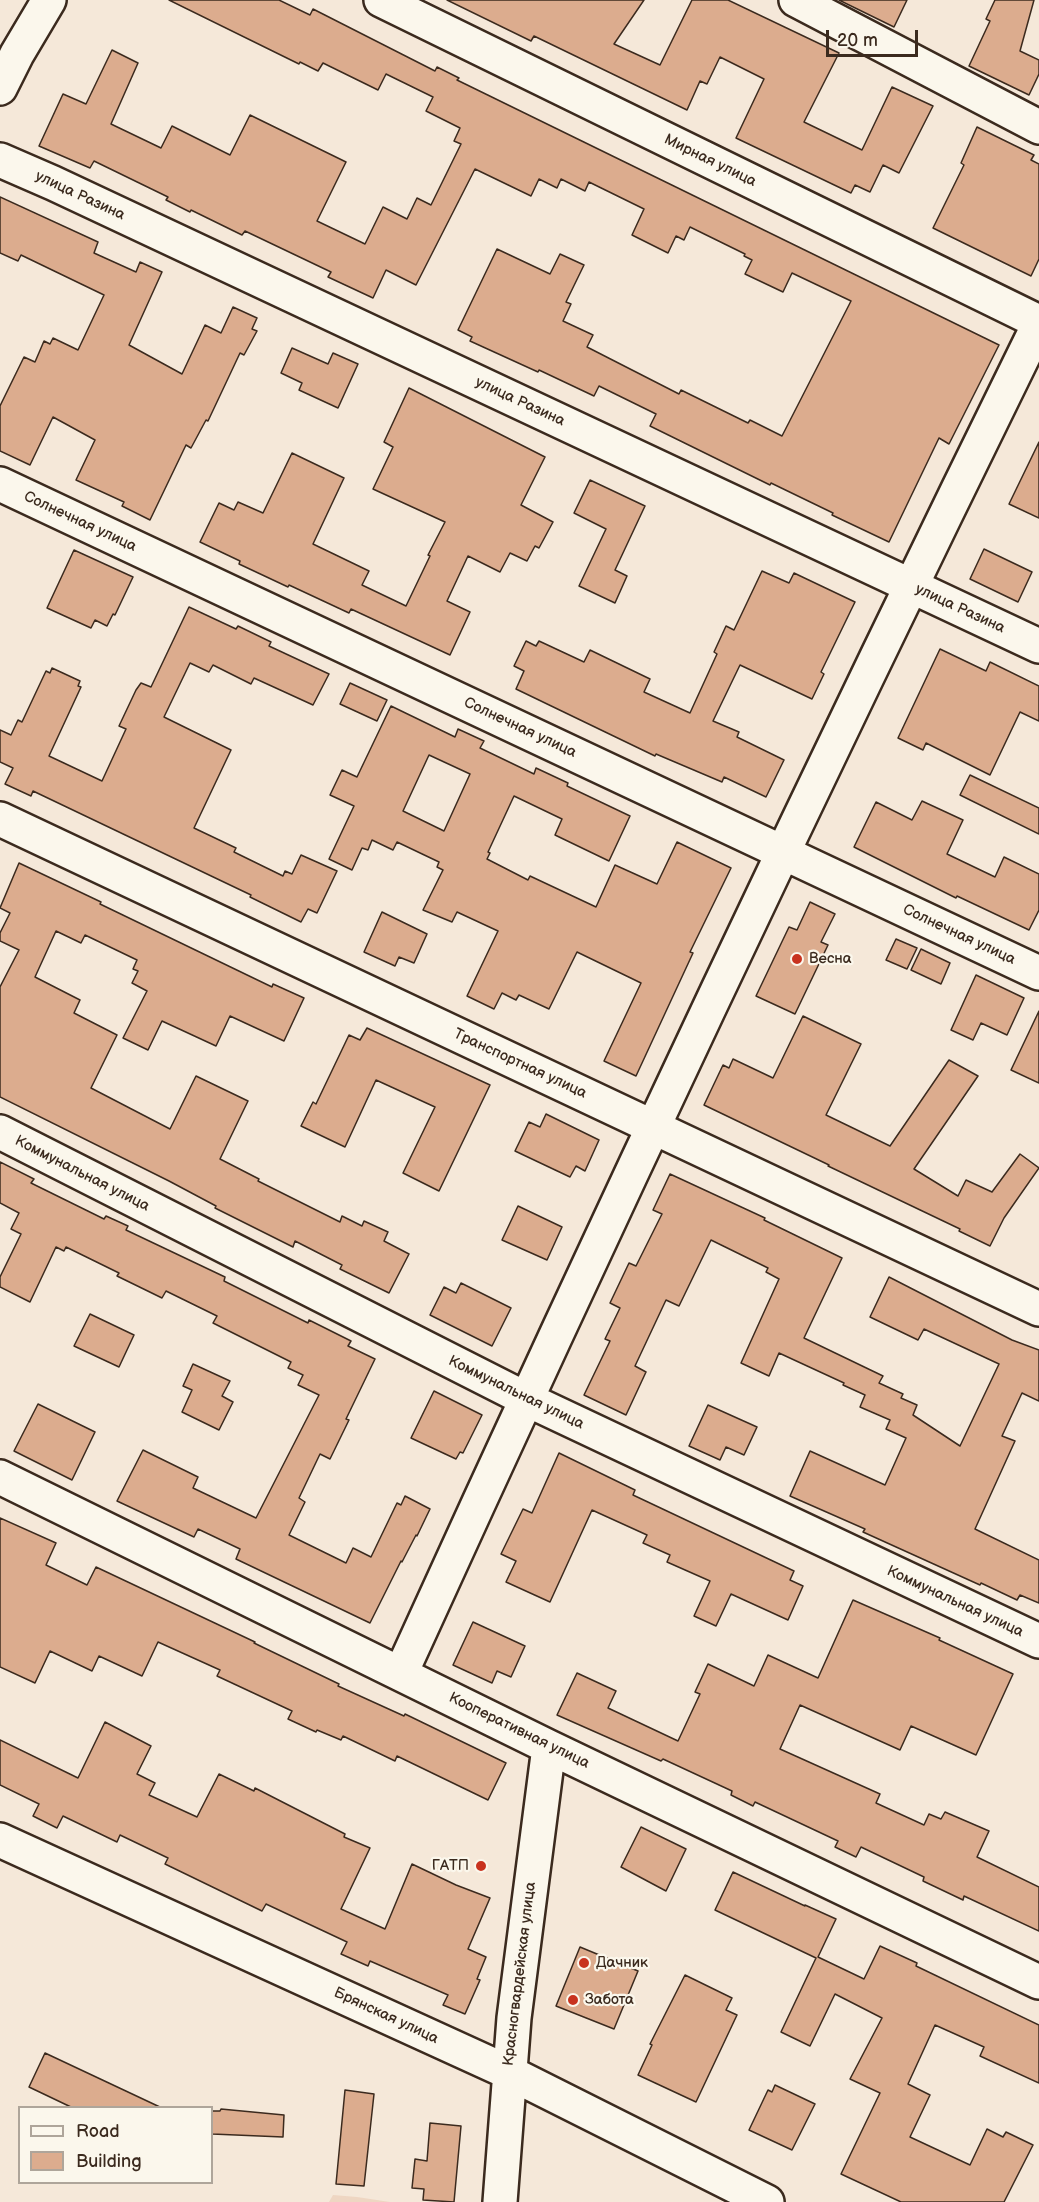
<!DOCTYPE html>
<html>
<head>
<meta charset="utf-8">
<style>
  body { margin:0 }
  #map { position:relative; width:1039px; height:2202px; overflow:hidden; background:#f5e8d9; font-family:"Balsamiq Sans",sans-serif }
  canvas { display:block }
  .legend { position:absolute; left:18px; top:2106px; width:195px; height:78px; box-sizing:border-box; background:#fbf7ec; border:2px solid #aea59a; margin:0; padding:8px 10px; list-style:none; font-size:18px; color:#3b2a1e }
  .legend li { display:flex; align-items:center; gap:12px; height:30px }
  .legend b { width:30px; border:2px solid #aea59a }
  .scale { position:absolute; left:826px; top:30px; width:92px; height:27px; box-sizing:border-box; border:3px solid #3b2a1e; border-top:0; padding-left:8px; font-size:18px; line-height:21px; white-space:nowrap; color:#3b2a1e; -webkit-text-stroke:4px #fbf7ec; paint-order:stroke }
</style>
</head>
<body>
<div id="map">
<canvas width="1039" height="2202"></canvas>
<ul class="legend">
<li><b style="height:8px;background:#fbf7ec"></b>Road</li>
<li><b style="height:16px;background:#dcac8e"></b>Building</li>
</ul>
<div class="scale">20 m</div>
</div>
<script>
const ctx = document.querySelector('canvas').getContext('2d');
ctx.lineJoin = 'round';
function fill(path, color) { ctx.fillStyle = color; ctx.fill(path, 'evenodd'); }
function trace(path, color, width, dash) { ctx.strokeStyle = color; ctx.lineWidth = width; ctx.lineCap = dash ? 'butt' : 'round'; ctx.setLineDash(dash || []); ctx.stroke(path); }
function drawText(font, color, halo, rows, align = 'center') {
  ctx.font = font + ' "Balsamiq Sans",sans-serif'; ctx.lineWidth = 4.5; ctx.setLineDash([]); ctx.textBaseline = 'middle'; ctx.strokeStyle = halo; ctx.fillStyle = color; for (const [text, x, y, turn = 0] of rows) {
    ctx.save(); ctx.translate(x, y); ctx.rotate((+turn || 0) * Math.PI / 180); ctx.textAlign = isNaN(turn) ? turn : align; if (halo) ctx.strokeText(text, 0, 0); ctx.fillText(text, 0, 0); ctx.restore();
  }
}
fill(new Path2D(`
  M333,2195L357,2197L390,2202H329Z`), '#eed6c2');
const building = new Path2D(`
  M169,0H279L310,15L313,9L435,71L437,67L459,78L457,80L999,345L949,444L939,438L889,542L832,515L833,513L771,483L770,485L650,426L656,414L599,386L594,396L539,370L538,372L470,341L472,337L458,330L497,249L550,274L560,254L584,265L566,302L571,304L563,321L593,335L587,347L679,394L681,390L748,423L750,420L782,436L851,301L792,273L783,292L745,274L752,260L744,256L745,254L690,227L684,240L676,236L668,253L632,235L644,209L589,182L585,191L561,179L557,188L539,179L531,196L475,169L416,285L386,270L373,298L328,277L331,272L245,231L242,235L191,210L190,212L166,200L168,197L94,161L90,168L39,146L63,94L86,104L112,50L138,63L111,124L161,148L172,126L230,155L250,115L346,162L317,221L365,244L383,207L407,219L417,198L431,205L461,144L454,141L460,128L426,111L433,97L386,74L378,90L323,63L318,71L300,62L299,64Z
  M447,0H644L614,44L660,65L692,0H728L839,53L804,122L862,150L892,87L933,106L899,173L883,165L870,192L855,185L851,193L736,138L764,79L720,57L707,84L700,81L687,110L534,36L531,41Z
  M839,0H907L894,27Z
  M995,0H1034L1020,51L1039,60V74L1029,95L969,66L990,21L986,19Z
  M977,127L1034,155L1031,160L1039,164V259L1031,276L933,228L964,165L961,163Z
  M0,197L98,242L94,253L136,272L140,262L162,272L129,345L182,374L205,325L221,333L233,307L257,318L252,329L257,331L244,355L240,353L208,421L206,420L191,448L186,445L150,520L122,506L124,502L76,480L95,440L53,417L30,465L0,451V406L24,357L35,362L44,341L50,344L53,338L78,350L104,295L21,255L18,261L0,253Z
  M292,348L328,364L333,353L358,364L338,408L299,390L302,383L281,373Z
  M409,388L545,457L521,505L553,522L539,548L535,546L527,561L510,553L500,572L468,556L447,601L470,612L450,655L351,609L349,613L289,585L288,587L239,564L240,561L200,542L219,503L234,510L238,502L263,513L292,453L344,478L313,544L369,571L362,585L406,606L430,556L428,555L445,522L373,489L393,447L384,442Z
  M1039,442V518L1009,504Z
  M590,480L645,506L615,570L627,576L615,603L579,586L606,529L574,513Z
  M984,549L1032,572L1018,602L970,579Z
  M74,550L133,577L115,615L113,614L107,626L95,620L91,628L47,608Z
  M762,571L789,583L794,573L855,602L821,672L824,674L812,699L740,665L713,721L739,732L737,737L784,760L766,797L724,777L722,782L656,754L655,756L516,689L524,671L514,666L526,641L536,646L539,641L584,662L590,650L650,679L644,692L690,713L717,654L714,652L726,626L734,630Z
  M189,607L236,629L238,626L271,642L269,646L329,674L313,705L254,678L251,684L213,665L209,672L190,663L164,717L231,750L194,828L236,848L234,852L283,876L285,871L292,874L301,855L337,871L317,913L308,909L301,922L250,897L251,895L33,791L31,796L5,784L13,768L0,762V730L11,735L18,720L22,722L46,671L50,673L52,668L80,681L78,686L81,687L49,756L102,781L126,729L119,726L136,690L141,683L151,687Z
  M940,649L986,671L990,662L1039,686V721L1020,712L990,775L926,743L923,750L898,738Z
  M350,683L387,700L377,721L340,704Z
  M391,706L455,737L458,729L484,741L480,748L534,774L536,768L568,783L567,786L630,816L609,861L555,835L562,819L514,796L488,852L490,853L487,859L528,880L530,876L596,907L615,865L657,884L677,842L731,868L690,952L693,953L636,1076L604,1061L641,983L577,952L549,1009L519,995L516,1000L502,993L494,1009L467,996L498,931L457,912L452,922L423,910L443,870L437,867L439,862L397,842L393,850L372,840L368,850L362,848L352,870L329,859L354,806L330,795L342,770L357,777ZM429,755L470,774L444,831L403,811Z
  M970,775L1039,808V834L960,795Z
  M922,801L963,820L947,854L995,877L1004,857L1039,874V910L1029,930L957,896L956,898L854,847L876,802L912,820Z
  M19,863L101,902L100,904L272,987L273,984L304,998L284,1041L230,1016L216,1046L162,1021L148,1050L123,1038L147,991L132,983L138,971L133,969L137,960L85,935L81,943L56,931L35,977L80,1000L74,1013L117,1035L91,1088L170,1129L196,1076L248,1101L220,1159L259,1179L258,1181L340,1222L342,1216L362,1226L364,1221L388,1232L384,1241L409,1254L389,1293L340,1269L342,1265L295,1241L293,1247L215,1208L216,1206L169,1181L0,1097V987L19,950L0,941V933L10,913L0,908Z
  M810,902L835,914L821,942L828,945L795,1014L756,996L789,927L797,930Z
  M382,912L427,934L414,963L399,957L395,966L364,952Z
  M896,939L917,948L907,969L886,960Z
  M921,949L950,963L941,984L911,970Z
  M976,975L1024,998L1007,1035L981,1023L973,1040L951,1030Z
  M1039,1011V1083L1011,1070Z
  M803,1016L861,1044L826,1115L890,1146L949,1060L978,1076L914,1169L958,1196L966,1180L992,1192L1020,1154L1039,1168L1004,1218L990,1246L959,1231L960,1229L828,1166L829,1165L704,1105L723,1065L729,1068L733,1059L773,1078Z
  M367,1028L490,1085L439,1191L403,1173L435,1107L376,1080L345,1147L301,1126L313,1102L316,1104L349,1035L360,1040Z
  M546,1114L599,1140L585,1171L576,1166L570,1177L515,1151L529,1122L540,1127Z
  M0,1162L34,1179L31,1183L104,1219L106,1216L128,1226L126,1230L225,1277L224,1281L308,1323L309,1320L351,1341L348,1346L375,1359L346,1419L349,1420L330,1459L320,1454L299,1498L305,1502L289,1535L346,1563L353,1548L371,1557L397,1503L401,1505L405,1496L430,1509L417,1536L416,1535L402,1562L401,1561L370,1623L236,1559L240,1549L198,1529L194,1537L117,1501L143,1450L198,1477L193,1488L256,1518L319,1395L298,1385L303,1375L288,1368L291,1362L213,1323L217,1316L166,1291L162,1298L117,1276L119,1273L66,1247L64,1251L56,1247L30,1302L0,1287V1277L21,1234L11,1229L19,1213L0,1203Z
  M670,1174L765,1218L764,1220L842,1258L804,1338L883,1376L879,1383L903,1394L901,1398L917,1405L913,1415L960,1446L999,1364L924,1329L918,1340L870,1317L889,1277L1012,1340L1039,1350V1401L1022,1393L1002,1436L1015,1441L975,1529L1039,1560V1603L1020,1595L1017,1600L981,1583L980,1585L863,1532L865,1529L790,1496L810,1451L885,1485L906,1438L886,1429L890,1420L860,1407L865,1395L843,1385L844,1383L779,1353L769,1376L741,1363L779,1279L766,1272L768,1268L711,1240L679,1306L666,1300L635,1366L646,1372L626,1415L584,1395L610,1341L605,1339L620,1308L610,1303L629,1263L636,1266L662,1214L653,1210Z
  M518,1206L562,1227L547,1260L502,1240Z
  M461,1283L511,1308L492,1346L430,1315L444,1287L456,1293Z
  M90,1314L134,1335L119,1367L74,1346Z
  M193,1364L230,1381L222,1396L233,1402L219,1430L182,1412L192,1390L183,1386Z
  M434,1391L482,1415L463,1453L460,1452L456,1459L411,1438Z
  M38,1404L95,1432L72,1480L14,1451Z
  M708,1405L757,1427L744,1455L726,1447L720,1460L689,1446Z
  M559,1453L635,1490L633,1495L794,1571L790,1580L803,1586L788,1620L731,1594L716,1626L694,1616L710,1581L667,1562L670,1555L643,1543L647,1535L592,1510L550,1602L506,1582L516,1561L501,1554L523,1509L532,1513Z
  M0,1518L56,1543L46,1565L87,1585L96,1567L255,1642L254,1643L339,1684L338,1686L404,1716L405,1714L506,1763L488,1800L397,1756L395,1761L343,1736L341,1740L317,1730L316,1732L288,1719L292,1711L217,1676L220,1670L158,1642L142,1676L99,1656L92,1671L50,1651L35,1683L0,1667Z
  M853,1600L940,1638L939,1640L1013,1674L976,1755L911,1726L900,1750L800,1705L780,1749L880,1794L876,1803L924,1825L929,1814L941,1819L945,1812L989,1831L977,1857L1039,1887V1931L964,1896L963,1900L923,1881L924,1877L861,1847L856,1857L835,1847L838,1841L755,1802L753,1806L731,1795L732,1791L663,1759L661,1761L557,1715L577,1673L616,1691L608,1708L678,1741L700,1694L695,1692L708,1664L754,1686L768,1655L818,1678Z
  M473,1622L525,1646L511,1677L497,1671L492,1683L453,1665Z
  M105,1722L151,1746L137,1774L155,1783L149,1795L197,1817L219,1774L254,1791L255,1788L345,1834L344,1837L370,1848L341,1909L385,1929L412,1864L456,1885L490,1898L468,1949L486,1957L477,1979L480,1980L465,2014L443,2005L448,1995L370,1961L368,1966L341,1954L347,1942L266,1904L262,1911L165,1864L168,1858L120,1835L117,1842L63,1816L57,1828L33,1816L39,1804L0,1785V1740L78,1778Z
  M641,1827L686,1849L666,1891L621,1867Z
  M733,1872L805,1906V1905L836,1919L818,1957L864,1979L880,1946L917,1963L916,1966L1039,2025V2083L980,2056L984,2047L935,2025L908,2084L930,2095L910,2137L970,2165L987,2129L1003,2137L1006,2132L1033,2145L1004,2202H901L841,2174L880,2093L850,2079L882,2018L835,1994L810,2046L781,2032L816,1958L715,1910Z
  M580,1947L638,1971L614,2029L556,2006Z
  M685,1975L732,1998L726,2010L737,2015L696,2102L638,2075L652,2045L650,2044Z
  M45,2053L162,2108H73L29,2087Z
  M775,2085L815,2104L792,2150L749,2130L768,2090L772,2092Z
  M345,2090L374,2094L364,2186L336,2184Z
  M221,2109L284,2115L283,2137L212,2134V2111H220Z
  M430,2123L461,2126L454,2202L423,2200L424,2189L412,2188L415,2159L427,2161Z`);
fill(building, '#dcac8e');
trace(building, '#3b2a1e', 1.5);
const minor = new Path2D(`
  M381,0L1039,322
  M796,0L1039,127
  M0,88L17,54L49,0
  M0,160L53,183L1039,646
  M0,484L1039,973
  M0,819L1039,1309
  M0,1132L526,1399L1039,1641
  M0,1477L549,1747L1039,1982
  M401,1673C607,1220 819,771 1039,324
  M0,1840L508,2072L767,2202
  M500,2202L514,2018L549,1747`);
trace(minor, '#3b2a1e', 38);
trace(minor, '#fbf7ec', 33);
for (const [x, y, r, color] of [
  [797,959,6,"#c8321e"],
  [481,1866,6,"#c8321e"],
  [584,1963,6,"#c8321e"],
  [573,2000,6,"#c8321e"]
]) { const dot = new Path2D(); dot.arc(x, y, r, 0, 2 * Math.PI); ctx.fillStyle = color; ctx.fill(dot); trace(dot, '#fbf7ec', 2); }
drawText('15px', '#3b2a1e', '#fbf7ec', [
  ["Мирная улица",710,161,26],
  ["улица Разина",80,196,25],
  ["улица Разина",520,402,25],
  ["Солнечная улица",80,522,25],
  ["улица Разина",960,609,25],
  ["Солнечная улица",520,728,25],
  ["Солнечная улица",959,935,25],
  ["Транспортная улица",520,1064,25],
  ["Коммунальная улица",82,1174,27],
  ["Коммунальная улица",516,1393,26],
  ["Коммунальная улица",955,1602,25],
  ["Кооперативная улица",519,1731,26],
  ["Красногвардейская улица",520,1974,-83],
  ["Брянская улица",386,2016,25]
]);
drawText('15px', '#3b2a1e', '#fbf7ec', [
  ["Весна",809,959],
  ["ГАТП",469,1866,"right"],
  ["Дачник",596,1963],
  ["Забота",585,2000]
], 'left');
</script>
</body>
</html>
